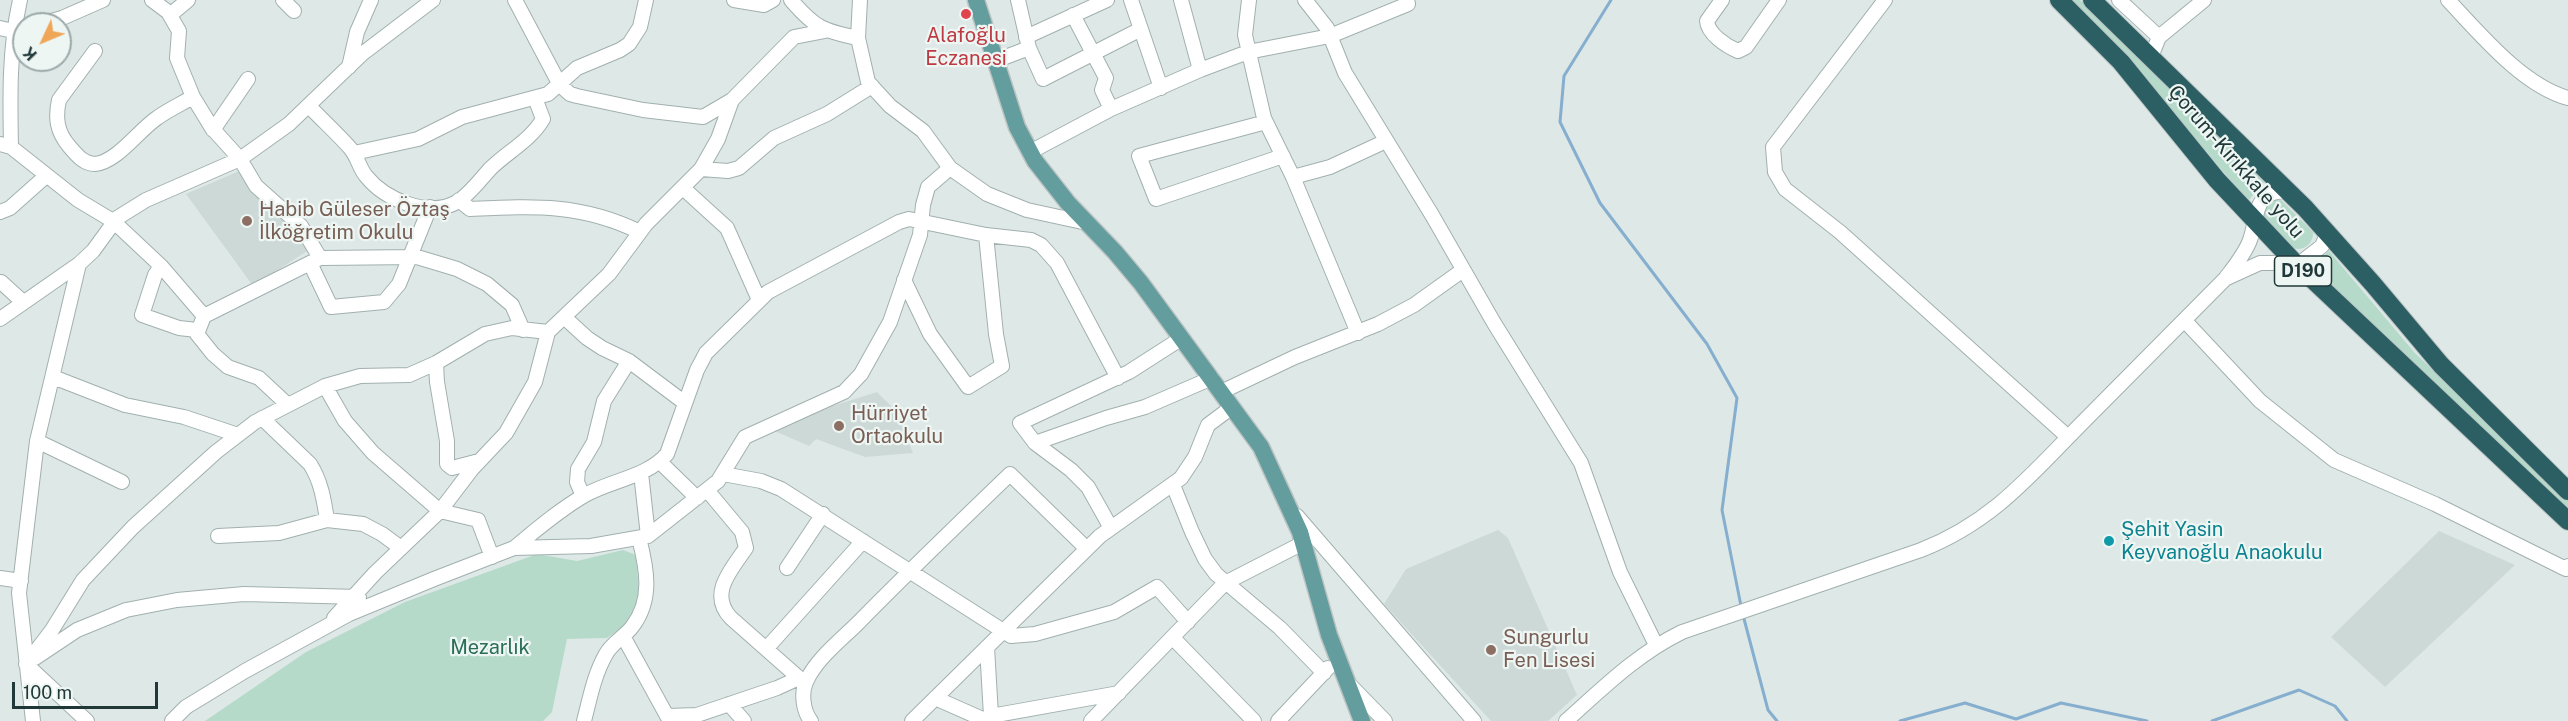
<!DOCTYPE html>
<html>
<head>
<meta charset="utf-8">
<style>
  body { margin:0 }
  #map { position:relative; width:2568px; height:721px; overflow:hidden; background:#dee9e7; font-family:"Public Sans",sans-serif }
  canvas { display:block }
  .north { position:absolute; left:12px; top:12px; width:60px; height:60px; box-sizing:border-box; background:#eef6f4; border:2px solid #9caaa9; border-radius:50%; rotate:226deg; font-size:16px; font-weight:700; line-height:24px; text-align:center; color:#203838 }
  .north::after { content:''; display:block; margin:auto; width:21px; height:27px; background:#efa656; clip-path:polygon(50% 0,100% 100%,50% 72%,0 100%) }
  .scale { position:absolute; left:12px; top:682px; width:146px; height:27px; box-sizing:border-box; border:3px solid #203838; border-top:0; padding-left:8px; font-size:18px; line-height:21px; white-space:nowrap; color:#203838; -webkit-text-stroke:4px #eef6f4; paint-order:stroke }
</style>
</head>
<body>
<div id="map">
<canvas width="2568" height="721"></canvas>
<div class="north">K</div>
<div class="scale">100 m</div>
</div>
<script>
const ctx = document.querySelector('canvas').getContext('2d');
ctx.lineJoin = 'round';
function fill(path, color) { ctx.fillStyle = color; ctx.fill(path, 'evenodd'); }
function trace(path, color, width, dash) { ctx.strokeStyle = color; ctx.lineWidth = width; ctx.lineCap = dash ? 'butt' : 'round'; ctx.setLineDash(dash || []); ctx.stroke(path); }
function drawText(font, color, halo, rows, align = 'center') {
  ctx.font = font + ' "Public Sans",sans-serif'; ctx.lineWidth = 4.5; ctx.setLineDash([]); ctx.textBaseline = 'middle'; ctx.strokeStyle = halo; ctx.fillStyle = color; for (const [text, x, y, turn = 0] of rows) {
    ctx.save(); ctx.translate(x, y); ctx.rotate((+turn || 0) * Math.PI / 180); ctx.textAlign = isNaN(turn) ? turn : align; if (halo) ctx.strokeText(text, 0, 0); ctx.fillText(text, 0, 0); ctx.restore();
  }
}
fill(new Path2D(`
  M239,171L260,196L315,246L253,286L186,194Z
  M877,392L896,411L913,453L865,457L816,439L809,446L770,429L781,422Z
  M1498,530L1508,538L1577,695L1548,721H1491L1384,604L1406,569Z
  M2439,531L2515,565L2385,687L2331,637Z`), '#ccd9d7');
fill(new Path2D(`
  M2069,0H2080L2265,181L2248,201L2147,81Z
  M2281,200L2313,232C2314,244 2302,253 2292,247L2267,221L2264,216C2265,206 2271,199 2281,200Z
  M2329,251L2415,353L2568,500V511L2312,267Z
  M623,550L636,555L640,602L632,621L607,638L567,639L552,712L543,721H205L306,652L405,602L537,554L577,561Z`), '#b6daca');
trace(new Path2D(`
  M1611,0L1564,76L1560,122L1600,203L1707,344L1737,398L1722,510L1741,606
  M1743,615L1768,710L1777,721
  M1900,721L1965,703L2016,719L2061,703L2147,721
  M2212,721L2299,690L2335,706L2347,721`), '#86aece', 3);
const minor = new Path2D(`
  M152,0L168,12L179,31L177,58L193,97L212,128L240,159L256,186L301,226L320,258
  M283,0L294,11
  M515,0L560,85L570,94L577,96L643,110L703,117L732,100L794,37L825,31
  M734,0L764,5L773,0
  M791,0C815,28 823,31 858,38
  M860,0L858,38L868,82L890,106L923,131L950,168L987,194L1027,210L1087,223
  M1018,0L1029,48L1043,79L1141,29
  M1131,0L1161,88
  M1181,0L1200,70
  M1249,0L1245,35L1264,118L1293,177L1330,167L1386,141
  M1305,0L1327,28L1345,73L1432,215L1494,323L1581,463L1620,572L1656,645
  M1722,0L1707,21C1708,34 1726,46 1738,51L1746,47L1779,0
  M1885,0L1773,147L1775,172L1785,189L1840,232L2068,437
  M2119,0L2159,37
  M2448,0C2480,34 2523,86 2568,98
  M170,15L188,0
  M1073,15L1106,78L1102,90L1111,109
  M41,24L62,18L103,0
  M0,28L13,31L24,28
  M1026,37L1107,0
  M95,51L59,100C55,118 57,132 69,146C76,154 83,164 95,164C117,162 139,130 157,118C168,110 181,104 193,97
  M2151,57L2159,37L2204,0
  M995,61L1029,48
  M349,67L357,32L371,0
  M309,106C322,120 337,133 350,148C358,157 359,168 366,176C385,200 429,218 457,202C469,195 480,180 490,169C507,152 530,141 543,119L535,98
  M1266,122L1139,156L1156,199L1283,156
  M213,130L248,79
  M0,144L11,147L78,200L113,221L161,266L204,316L197,334L213,354L228,367L259,378L288,405
  M11,147C10,97 9,49 20,0
  M1030,152L1111,109L1200,70L1248,52L1330,36L1408,4L1407,0
  M354,153L418,139L462,117L548,94L577,68L620,50L629,44L640,27L646,0
  M701,169L728,171L739,168L774,138L827,114L872,86
  M1293,177L1358,333
  M683,188L727,228L759,300
  M459,200L470,209C533,206 581,203 640,232
  M0,212L10,208L46,176
  M310,263L331,307L384,302L399,284L430,207
  M161,266L155,275L142,315L179,328L197,330
  M2227,278L2260,263H2295L2304,260L2322,246L2328,232
  M904,280L930,334L968,387L1002,366L996,334L986,235
  M1,282L23,302
  M204,316L320,258L417,257L457,269L487,284L512,305L523,330
  M564,317L587,338L602,348L629,361L685,403
  M0,319L79,264L93,251L117,218L146,200L240,159L289,124L362,54L433,0
  M2184,320L2260,401L2334,460L2435,504L2566,569L2568,566
  M436,363L437,382L447,441V464L452,468L479,461
  M53,377L125,405L184,417L238,435
  M325,386L345,421L373,453L440,511L478,520L492,557
  M1221,392L1295,357L1378,324L1414,305L1463,270
  M262,418L310,464C321,481 324,500 327,520
  M37,441L122,482
  M1035,443L1106,418L1145,407L1212,378
  M660,462L697,498
  M641,473L648,536
  M723,474L761,481L781,489L1011,636L1035,634L1114,612L1157,587L1188,622
  M1173,485L1192,532L1205,559L1216,574L1280,628L1324,673
  M707,490L742,532L746,548C731,570 708,594 731,618L799,678
  M583,496L577,482L578,469L594,442L604,401L629,361
  M1297,516L1474,721
  M1111,528L1088,487L1071,470L1035,443L1020,423L1129,372L1182,338
  M218,536L279,533L327,520L363,524L382,534L401,548
  M514,548C536,530 559,510 585,495C612,480 647,477 667,454L697,370L706,353L768,292L899,222L909,219L986,235L1031,240L1041,245L1057,263L1118,378
  M787,568L823,514
  M0,578L21,581
  M334,618L375,573L440,511L472,469L506,433L535,382L548,332L609,274L646,224L701,169L718,139L732,100
  M623,636L667,716L697,715L777,688L799,678L805,680
  M1173,638L1254,721
  M987,647L991,716
  M766,649L863,541
  M35,658L77,630L126,610L177,600L244,594L359,597
  M26,664L52,630L83,580L133,527L216,452L255,422L325,386L360,376L409,375L436,363L485,334L512,328L548,332
  M26,664L87,721
  M1349,684L1385,721
  M935,698L987,721
  M729,704L744,721
  M33,721L19,593L37,441L79,264
  M172,721L186,707L245,671L349,614L434,579L514,548L591,546L648,536L718,481L745,437L844,392L861,374L890,322L920,235L923,205L928,187L950,168
  M584,721C590,698 594,675 606,654C612,643 624,637 632,627C653,600 647,569 639,538
  M811,721C803,711 801,693 806,682C816,659 841,640 858,623C908,572 959,523 1010,474L1086,548
  M912,721L1100,536L1181,478L1195,457L1208,425L1232,407
  M988,721L991,716L1119,693
  M1091,721L1225,583L1303,543
  M1278,721L1328,668
  M1566,721C1603,688 1637,654 1682,632L1921,550C1995,521 2032,473 2087,418C2133,372 2179,325 2225,279C2234,267 2245,254 2250,240C2259,215 2252,191 2288,191`);
const major = new Path2D(`
  M976,0L1017,127L1035,161L1068,203L1115,252L1141,283L1261,447L1300,532L1329,635L1362,721`);
const highway = new Path2D(`
  M2059,0L2121,62L2217,180L2295,263L2568,521
  M2092,0L2305,208L2373,284L2441,365L2568,491`);
trace(minor, '#a1b0af', 16);
trace(major, '#bcc3c3', 19);
trace(highway, '#bcc3c3', 20);
trace(minor, '#fff', 14);
trace(major, '#639d9e', 16);
trace(highway, '#2c5f63', 18);
for (const [x, y, r, color] of [
  [966,14,6,"#e0444e"],
  [247,221,6,"#8d6e63"],
  [839,426,6,"#8d6e63"],
  [2109,541,6,"#0f9aa8"],
  [1491,650,6,"#8d6e63"]
]) { const dot = new Path2D(); dot.arc(x, y, r, 0, 2 * Math.PI); ctx.fillStyle = color; ctx.fill(dot); trace(dot, '#eef6f4', 2); }
for (const [x, y, w] of [
  [2303,271,57]
]) { const box = new Path2D(); box.roundRect(x - w / 2, y - 15, w, 30, 4.5); ctx.fillStyle = '#eef6f4'; ctx.fill(box); trace(box, '#203838', 1.5); }
drawText('bold 18px', '#203838', null, [
  ["D190",2303,271]
]);
drawText('20px', '#be3a42', '#eef6f4', [
  ["Alafoğlu",966,36],
  ["Eczanesi",966,59]
]);
drawText('20px', '#203838', '#eef6f4', [
  ["Çorum-Kırıkkale yolu",2236,162,49]
]);
drawText('20px', '#785e54', '#eef6f4', [
  ["Habib Güleser Öztaş",259,210],
  ["İlköğretim Okulu",259,233],
  ["Hürriyet",851,414],
  ["Ortaokulu",851,437],
  ["Sungurlu",1503,638],
  ["Fen Lisesi",1503,661]
], 'left');
drawText('20px', '#0d838f', '#eef6f4', [
  ["Şehit Yasin",2121,530],
  ["Keyvanoğlu Anaokulu",2121,553]
], 'left');
drawText('20px', '#2b6e58', '#eef6f4', [
  ["Mezarlık",490,648]
]);
</script>
</body>
</html>
